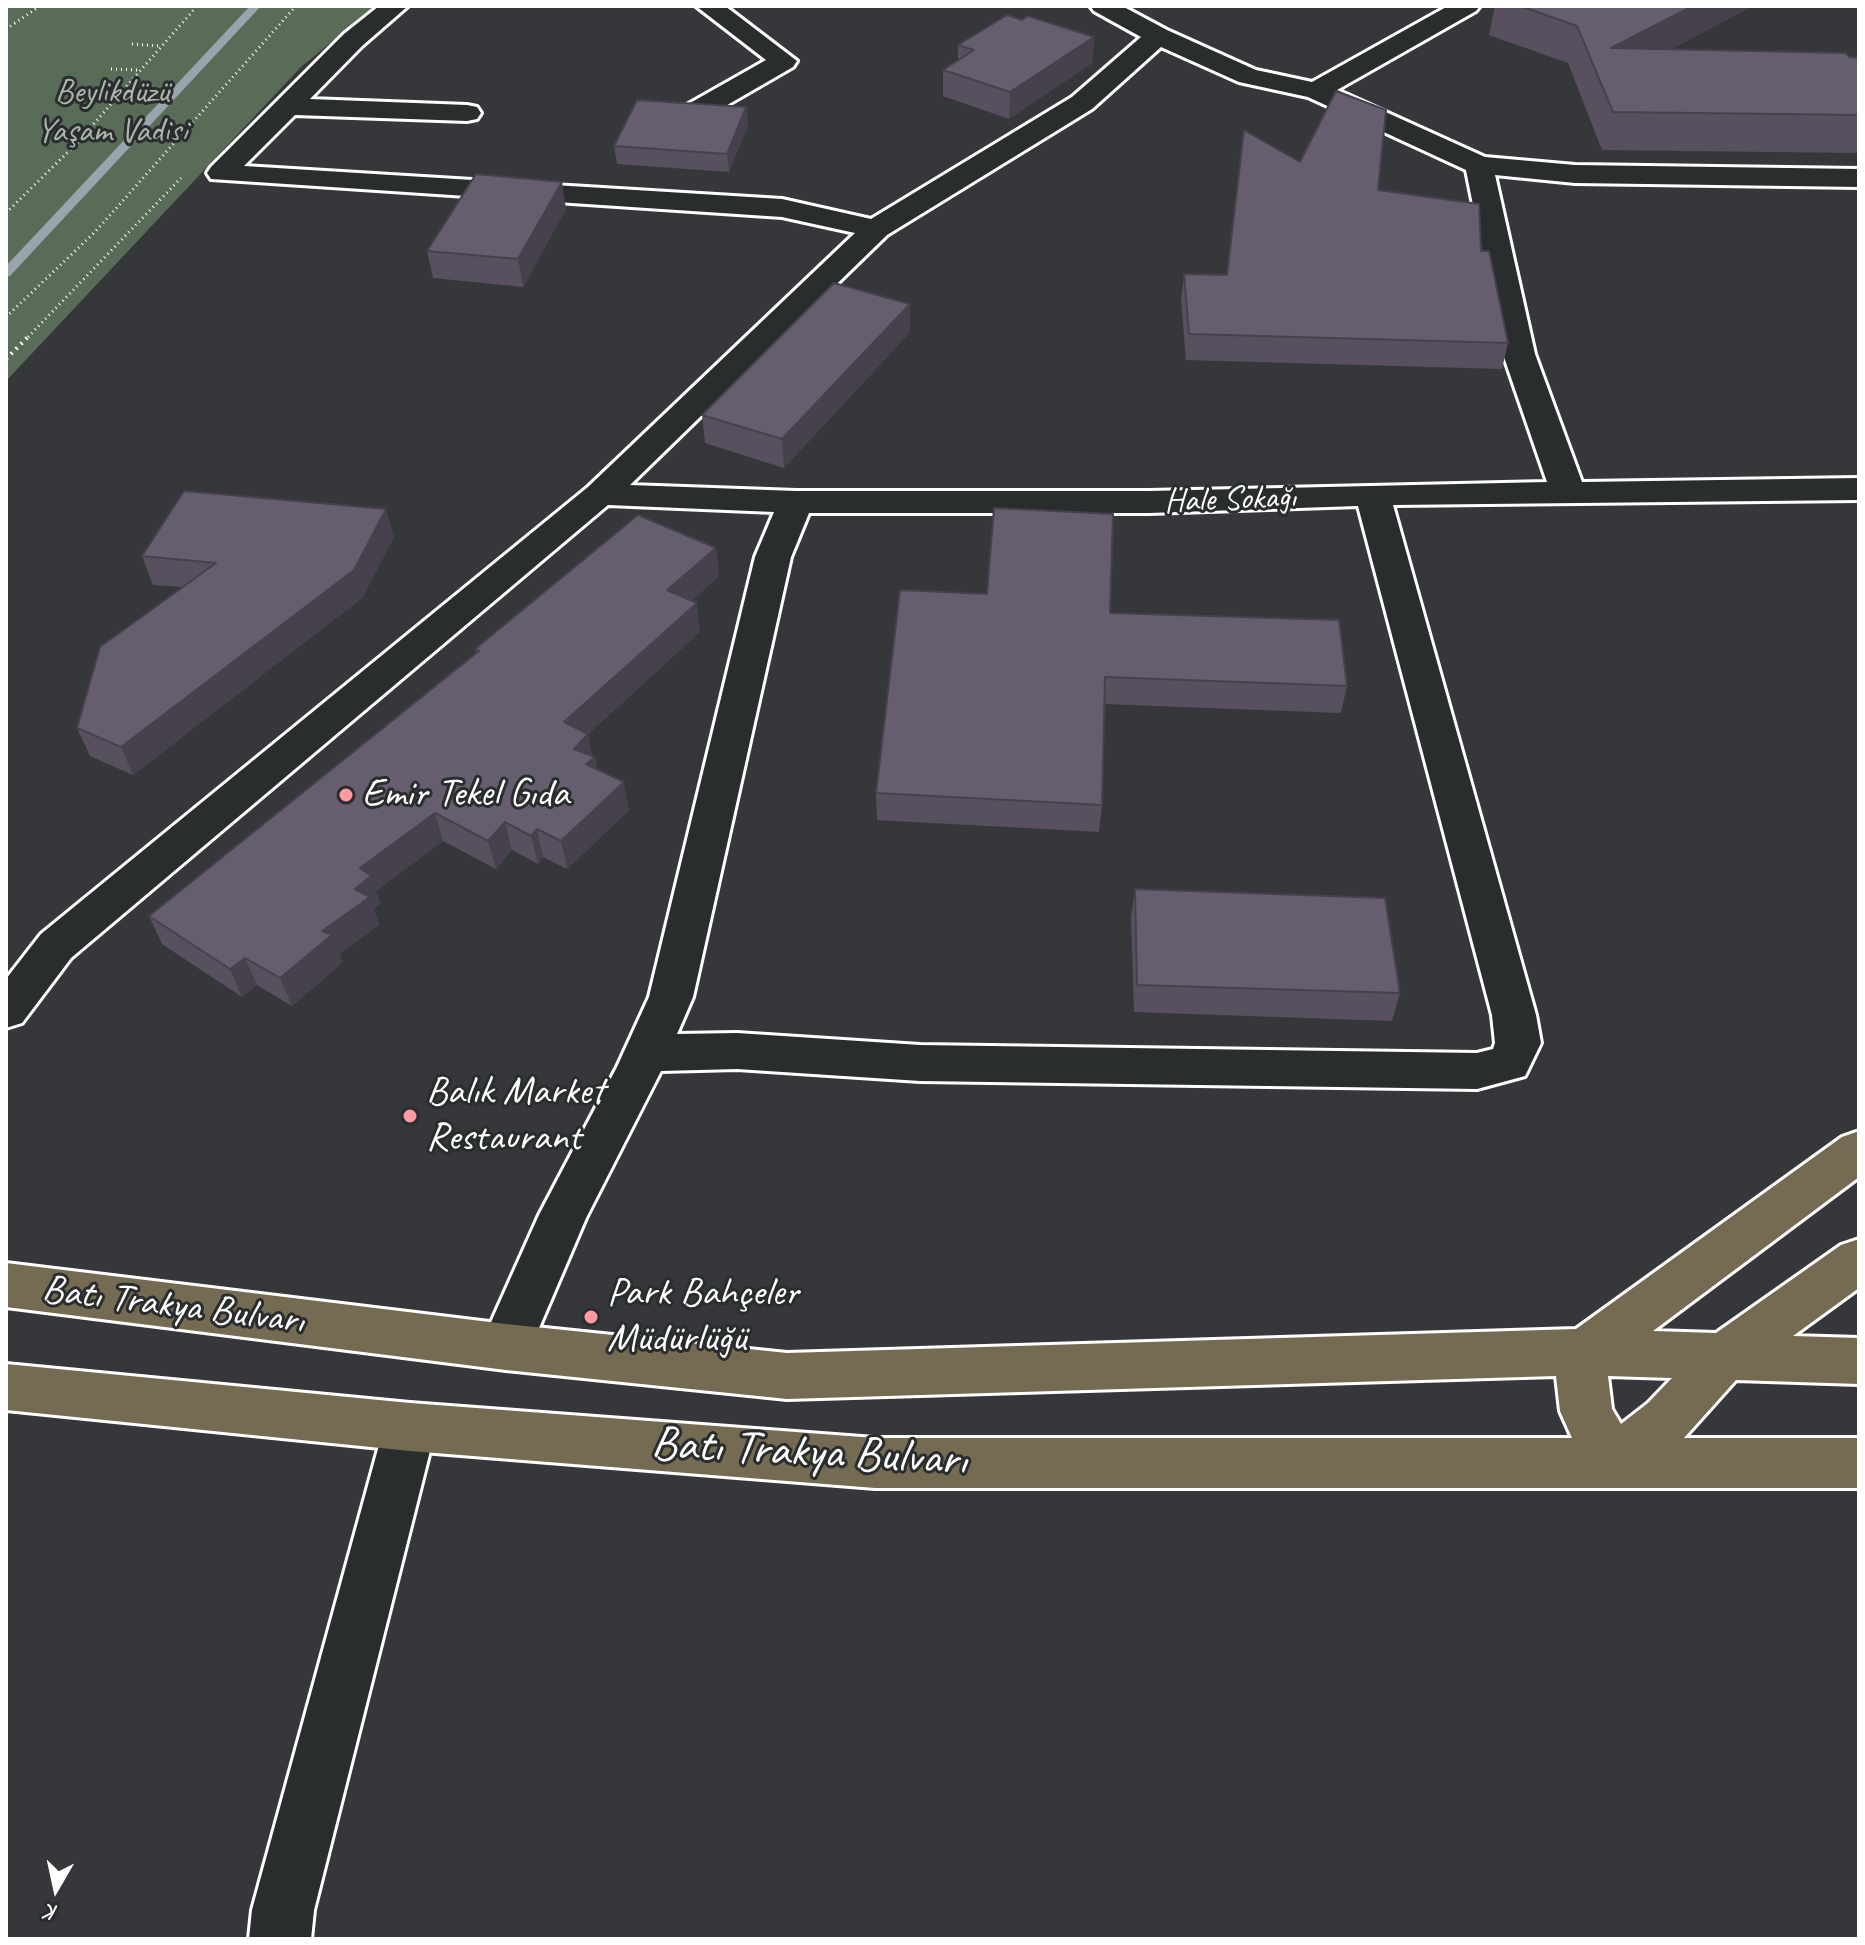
<!DOCTYPE html>
<html>
<head>
<meta charset="utf-8">
<style>
  body { margin:0 }
  #map { position:relative; width:1865px; height:1945px; overflow:hidden; background:#36373b; font-family:Caveat,sans-serif }
  canvas { display:block }
  .frame { position:absolute; inset:0; border:8px solid #fff; pointer-events:none }
  .north { position:absolute; left:16px; top:1849px; width:80px; height:80px; -webkit-text-stroke:6px #2a2d2e; paint-order:stroke; rotate:189deg; font-size:22px; font-weight:700; line-height:32px; text-align:center; color:#fff }
  .north::after { content:''; display:block; margin:auto; width:28px; height:36px; background:#fff; clip-path:polygon(50% 0,100% 100%,50% 72%,0 100%) }
</style>
</head>
<body>
<div id="map">
<canvas width="1865" height="1945"></canvas>
<div class="frame"></div>
<div class="north">K</div>
</div>
<script>
const ctx = document.querySelector('canvas').getContext('2d');
ctx.lineJoin = 'round';
function fill(path, color) { ctx.fillStyle = color; ctx.fill(path, 'evenodd'); }
function trace(path, color, width, dash) { ctx.strokeStyle = color; ctx.lineWidth = width; ctx.lineCap = dash ? 'butt' : 'round'; ctx.setLineDash(dash || []); ctx.stroke(path); }
function drawText(font, color, halo, rows, align = 'center') {
  ctx.font = font + ' Caveat,sans-serif'; ctx.lineWidth = 6; ctx.setLineDash([]); ctx.textBaseline = 'middle'; ctx.strokeStyle = halo; ctx.fillStyle = color; for (const [text, x, y, turn = 0] of rows) {
    ctx.save(); ctx.translate(x, y); ctx.rotate((+turn || 0) * Math.PI / 180); ctx.textAlign = isNaN(turn) ? turn : align; if (halo) ctx.strokeText(text, 0, 0); ctx.fillText(text, 0, 0); ctx.restore();
  }
}
fill(new Path2D(`
  M6,6H375L301,67L6,381Z`), '#586c57');
fill(new Path2D(`
  M250,6H261L10,276L6,277V266Z`), '#9aa4ac');
const minor = new Path2D(`
  M379,6H408L362,46L310,99L467,105L477,107L481,113L477,119L467,121L295,115L244,166L782,199L871,219L1072,97L1141,37L1094,11L1090,6H1122L1167,30L1256,70L1312,82L1448,6H1480L1476,11L1337,90L1485,157L1575,165L1859,169V187L1575,183L1495,175L1535,354L1582,482L1859,478V500L1393,505L1536,1015L1541,1043L1525,1076L1477,1089L920,1081L737,1069L661,1071L586,1218L524,1363L506,1370L488,1363L480,1347L539,1215L617,1067L649,997L755,557L774,512L608,505L71,958L22,1023L6,1028V979L41,934L588,487L855,233L782,217L211,179L207,173L211,167L344,34ZM1161,47L1239,82L1308,97L1466,170L1503,354L1547,482L1149,491H796L630,485L887,235L1092,109ZM1358,506L1492,1015L1495,1043L1493,1049L1477,1053L920,1045L737,1033L677,1034L693,997L791,557L809,513H1149Z
  M696,6H725L797,61L793,67L703,119L693,121L683,119L679,113L683,107L766,60Z
  M410,1403L429,1410L436,1427L314,1910L311,1939H249L252,1910L384,1427L391,1410Z`);
const major = new Path2D(`
  M1859,1131V1177L1653,1331L1716,1333L1841,1245L1859,1239V1288L1793,1336L1859,1338V1384L1736,1380L1684,1438H1859V1488H875L410,1451L6,1410V1364L410,1403L875,1438H1572L1560,1411L1556,1376L787,1399L506,1370L6,1307V1263L506,1324L787,1353L1576,1329L1842,1137ZM1608,1376L1672,1378L1648,1403L1621,1424L1612,1409Z`);
trace(minor, '#fff', 6);
trace(major, '#fff', 6);
trace(new Path2D(`
  M6,29L40,6
  M132,44L160,46
  M111,69L138,70
  M6,213L76,144L197,6
  M6,317L95,232L296,6
  M28,337L181,178`), '#fff', 3, [1, 4]);
trace(new Path2D(`
  M6,359L30,335`), '#fff', 4, [2, 5]);
fill(minor, '#2a2d2e');
fill(major, '#756b52');
fill(new Path2D(`
  M1495,6H1753L1671,49L1859,58V153L1602,150L1568,63L1489,35Z
  M1022,20L1094,37L1092,63L1009,119L943,96V70L958,60V45Z
  M746,107L748,125L729,172L617,164L614,146Z
  M1300,162L1378,190L1481,251L1508,343L1502,369L1186,360L1181,300L1184,274L1227,275Z
  M566,209L523,287L433,278L427,251Z
  M910,332L784,468L705,443L702,415Z
  M394,537L362,598L133,775L90,756L77,728L183,587L153,585L142,556Z
  M716,548L719,576L691,601L700,632L588,734L592,756L595,757L597,769L629,810L567,869L543,857L538,864L512,850L496,869L443,841L376,891L380,904L374,909L379,925L339,954L343,962L292,1006L257,985L242,997L162,944L149,916L476,653L475,649Z
  M1110,613L1347,686L1341,713L1104,704L1102,805L1099,832L877,820L876,793Z
  M1135,889L1400,993L1392,1021L1134,1012L1131,917Z`), '#58505f');
fill(new Path2D(`
  M1693,6H1753L1601,85L1611,48Z
  M1094,37L1092,63L1009,119L1010,92Z
  M746,107L748,125L729,172L727,154Z
  M562,182L566,209L523,287L518,259Z
  M910,304V332L784,468L782,439Z
  M386,509L394,537L362,598L133,775L121,747Z
  M716,548L719,576L671,619L667,590Z
  M697,603L700,632L569,751L564,722Z
  M588,734L593,759L595,757L600,785L574,749Z
  M624,782L629,810L567,869L561,841Z
  M435,813L443,841L376,891L380,904L374,909L379,925L339,954L343,962L292,1006L280,978L322,931L355,889L360,868Z
  M505,822L512,850L496,869L488,841Z
  M537,829L543,857L538,864L531,836Z
  M245,958L257,985L242,997L230,969Z`), '#47414d');
const building = new Path2D(`
  M1520,6H1693L1611,48L1846,53L1849,57L1859,58V115L1613,112L1577,26Z
  M1007,15L1022,20L1028,16L1094,37L1010,92L943,70L974,50L958,45Z
  M1336,91L1386,110L1378,190L1479,204L1481,251H1489L1508,343L1189,334L1184,274L1227,275L1244,130L1300,162Z
  M637,100L746,107L727,154L614,146Z
  M476,174L562,182L518,259L427,251Z
  M834,283L910,304L782,439L702,415Z
  M184,491L386,509L354,570L121,747L77,728L100,647L216,563L142,556Z
  M994,508L1113,514L1110,613L1339,620L1347,686L1105,677L1102,805L876,793L900,590L987,594Z
  M638,515L716,548L667,590L697,603L564,722L588,734L574,749L595,757L586,764L624,782L561,841L537,829L531,836L505,822L488,841L435,813L360,868L371,876L355,889L370,897L322,931L332,935L280,978L245,958L230,969L149,916L479,651L475,649Z
  M1135,889L1385,898L1400,993L1137,985Z`);
fill(building, '#665d6e');
trace(building, '#47414d', 2);
for (const [x, y, r, color] of [
  [346,795,8,"#ff9aa2"],
  [410,1116,8,"#ff9aa2"],
  [591,1317,8,"#ff9aa2"]
]) { const dot = new Path2D(); dot.arc(x, y, r, 0, 2 * Math.PI); ctx.fillStyle = color; ctx.fill(dot); trace(dot, '#2a2d2e', 3); }
drawText('34px', '#acb6ab', '#2a2d2e', [
  ["Beylikdüzü",112,93],
  ["Yaşam Vadisi",112,132]
]);
drawText('34px', '#fff', '#2a2d2e', [
  ["Hale Sokağı",1230,500,-2]
]);
drawText('40px', '#fff', '#2a2d2e', [
  ["Emir Tekel Gıda",362,795],
  ["Balık Market",426,1093],
  ["Restaurant",426,1139],
  ["Park Bahçeler",607,1294],
  ["Müdürlüğü",607,1340]
], 'left');
drawText('40px', '#fff', '#2a2d2e', [
  ["Batı Trakya Bulvarı",173,1306,7]
]);
drawText('48px', '#fff', '#2a2d2e', [
  ["Batı Trakya Bulvarı",809,1453,3]
]);
</script>
</body>
</html>
